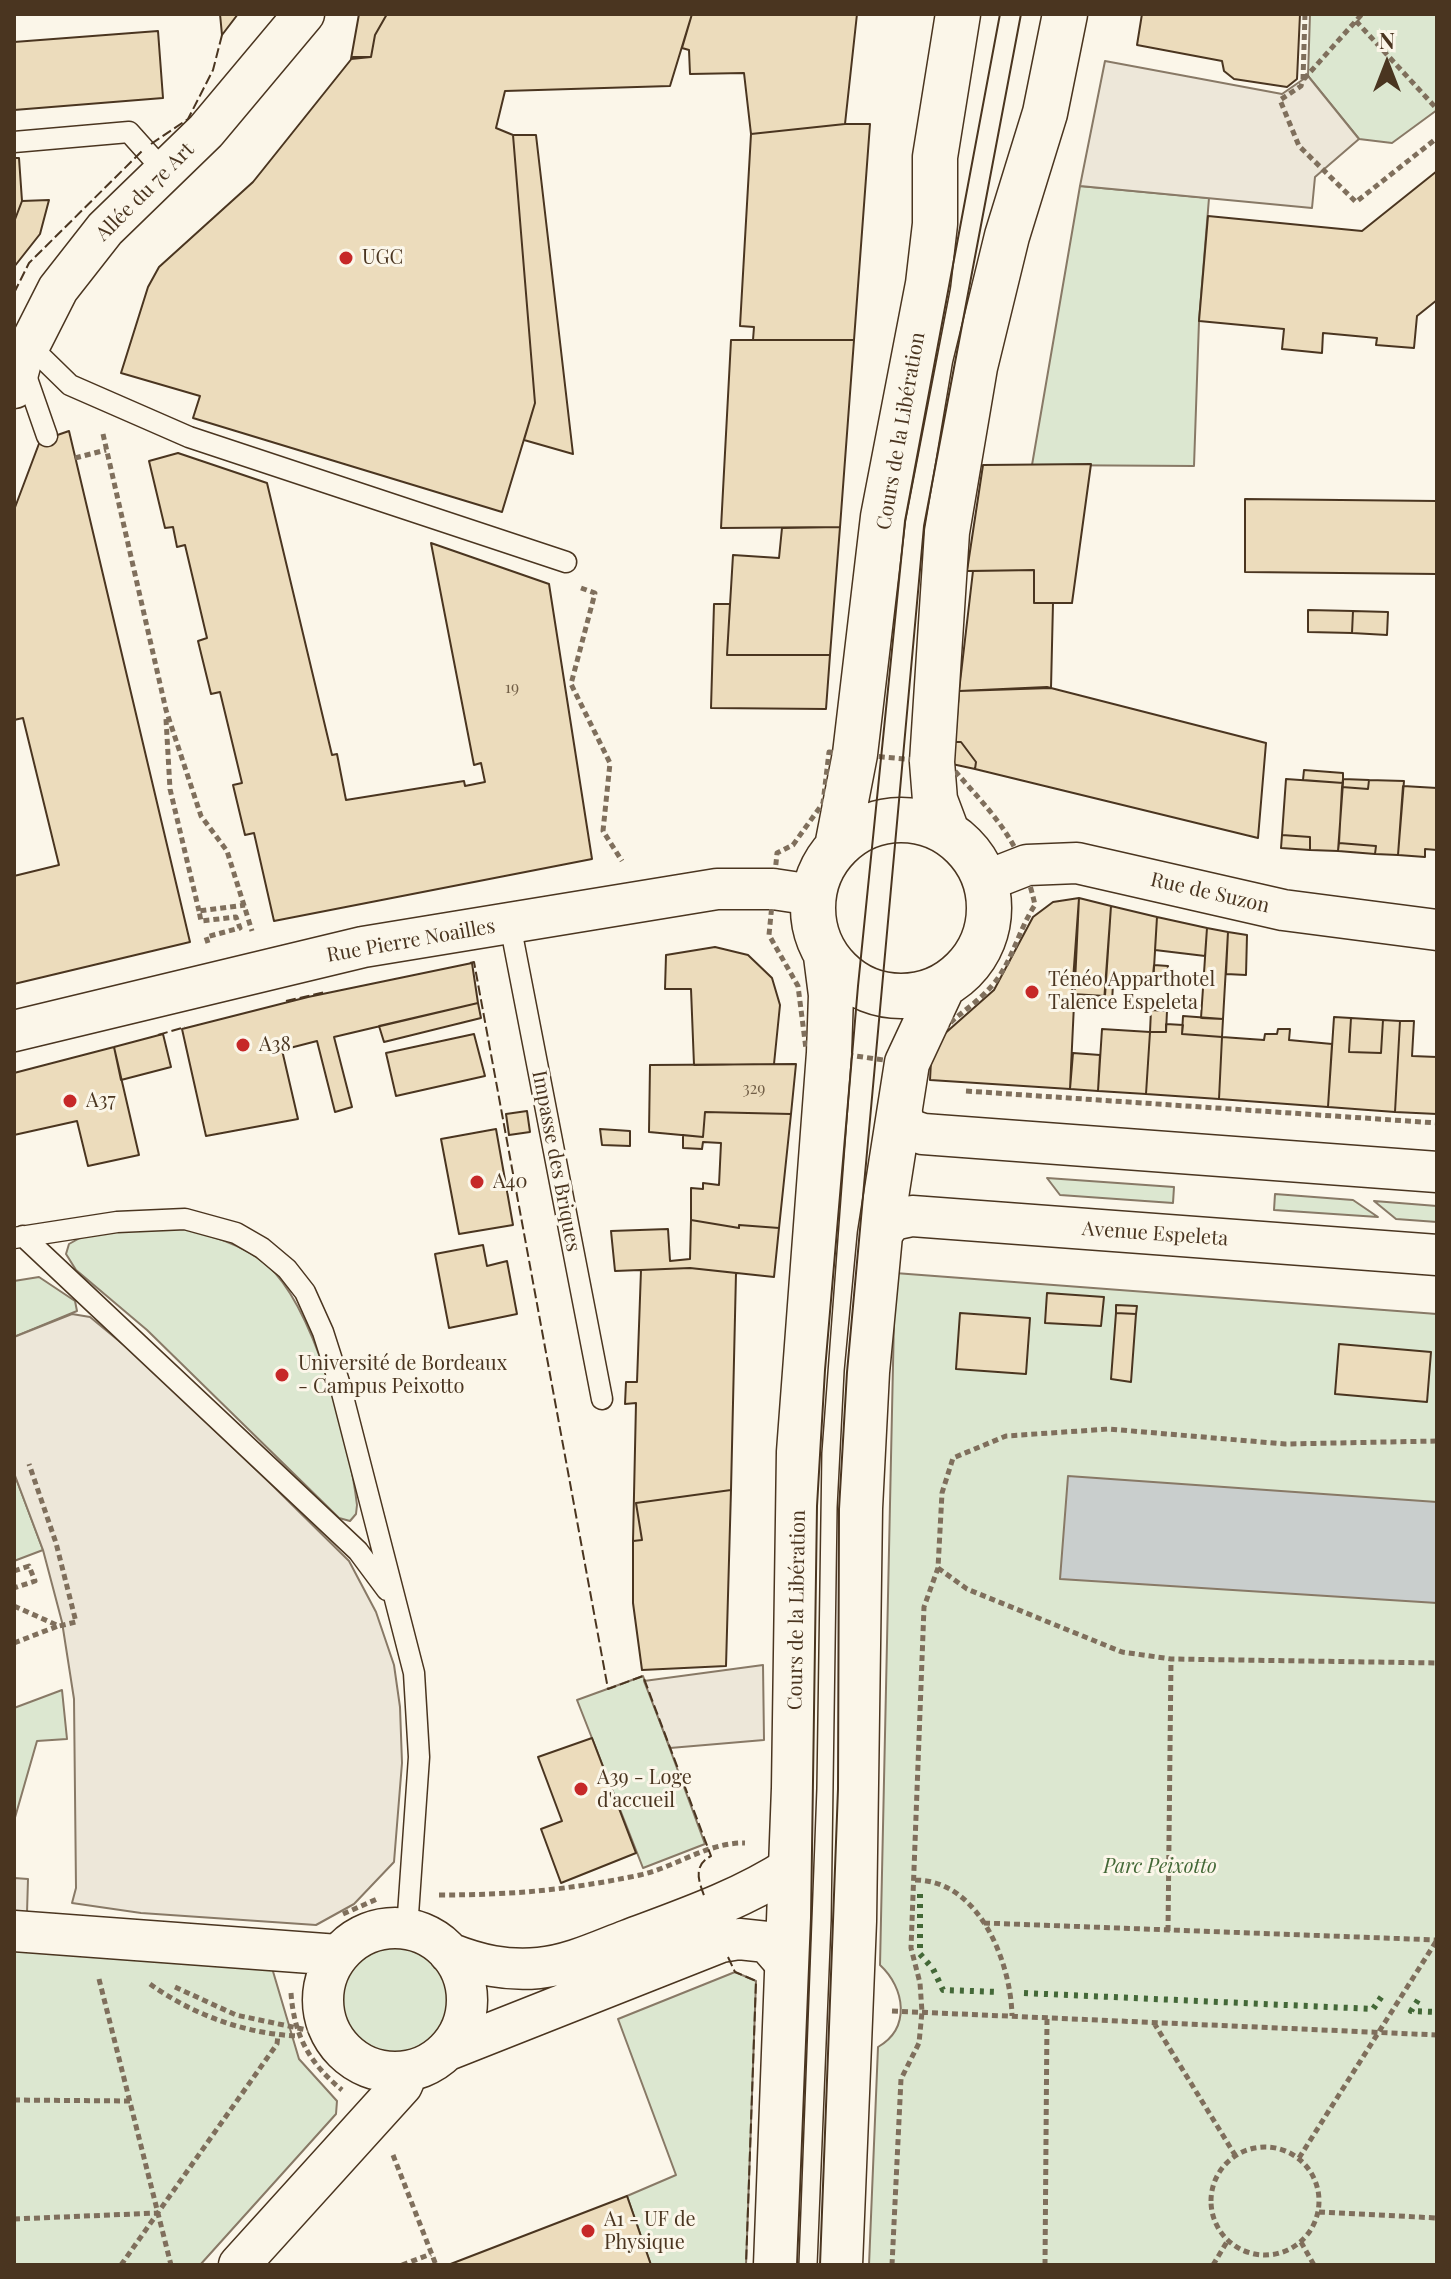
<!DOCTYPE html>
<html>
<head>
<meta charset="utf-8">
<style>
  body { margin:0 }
  #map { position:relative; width:1451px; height:2279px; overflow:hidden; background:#fbf6e9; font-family:"Playfair Display",serif }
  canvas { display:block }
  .frame { position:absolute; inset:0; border:16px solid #4a3520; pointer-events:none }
  .north { position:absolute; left:1347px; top:24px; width:80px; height:80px; -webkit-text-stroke:6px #fbf6e9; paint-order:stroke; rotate:0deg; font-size:22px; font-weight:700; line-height:32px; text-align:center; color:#4a3520 }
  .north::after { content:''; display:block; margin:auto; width:28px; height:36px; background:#4a3520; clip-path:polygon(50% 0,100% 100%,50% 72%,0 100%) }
</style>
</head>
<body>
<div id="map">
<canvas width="1451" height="2279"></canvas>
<div class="frame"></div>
<div class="north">N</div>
</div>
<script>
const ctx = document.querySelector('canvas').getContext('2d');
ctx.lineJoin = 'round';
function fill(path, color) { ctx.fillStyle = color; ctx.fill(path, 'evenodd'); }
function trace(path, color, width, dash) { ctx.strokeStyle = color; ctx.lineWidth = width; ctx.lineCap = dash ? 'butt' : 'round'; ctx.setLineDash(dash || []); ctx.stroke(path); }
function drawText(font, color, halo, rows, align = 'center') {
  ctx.font = font + ' "Playfair Display",serif'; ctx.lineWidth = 6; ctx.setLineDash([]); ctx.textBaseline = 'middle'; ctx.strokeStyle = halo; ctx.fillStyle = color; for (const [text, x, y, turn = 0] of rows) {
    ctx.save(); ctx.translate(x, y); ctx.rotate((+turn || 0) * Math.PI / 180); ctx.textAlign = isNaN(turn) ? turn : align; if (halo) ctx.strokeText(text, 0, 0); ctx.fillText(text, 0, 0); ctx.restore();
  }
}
const green = new Path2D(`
  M1310,14H1437V110L1392,143L1359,139L1308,76Z
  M1080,186L1209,198L1199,321L1194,466L1032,465Z
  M1047,1178L1174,1187L1173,1203L1060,1195Z
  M1275,1194L1353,1200L1378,1217L1274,1210Z
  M1374,1201L1437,1206V1222L1396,1219Z
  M177,1227C209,1235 241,1243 267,1265C314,1306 350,1443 357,1505L356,1514L350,1521L339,1518L147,1330L76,1270L66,1254L69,1244L87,1234Z
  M895,1273L1437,1314V2265H869L878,2047C911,2028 905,1988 880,1965Z
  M39,1277L75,1301L77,1311L14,1337V1281Z
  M14,1473L43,1550L14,1561Z
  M643,1676L705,1844L643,1868L577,1700Z
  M62,1690L67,1739L37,1741L14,1821V1708Z
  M337 2002a58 58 0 1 1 116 0a58 58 0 1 1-116 0Z
  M14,1948L272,1968L299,2059L337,2101L336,2114L200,2265H14Z
  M735,1972L756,1981L746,2265H651L627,2196L676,2175L618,2019Z`);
fill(green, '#dce7d0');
trace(green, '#887966', 2);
const parking = new Path2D(`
  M1105,61L1282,94L1308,76L1359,139L1315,177L1312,208L1080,186Z
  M72,1314L90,1317L136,1355L270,1483L349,1561L376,1612L394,1665L400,1707L402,1763L394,1862L354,1904L316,1925L141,1913L72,1903L76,1888L74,1699L62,1622L43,1550L14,1473V1337Z
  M763,1665L764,1740L670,1748L644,1681Z
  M14,1878L28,1879L27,1913L14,1912Z`);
fill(parking, '#ede7d9');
trace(parking, '#887966', 2);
const water = new Path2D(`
  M1068,1476L1437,1502V1603L1060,1579Z`);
fill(water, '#c9cecd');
trace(water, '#887966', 2);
const building = new Path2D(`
  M220,14H238L222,35Z
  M387,14L375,35L371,57L351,59L359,14Z
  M387,14H692L670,86L505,91L496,128L513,135L535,403L502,512L193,418L200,396L121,373L148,287L159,267L253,182L353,57H371L375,35Z
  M692,14H857L845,124L751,134L744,73L690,74L689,50L682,48Z
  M1142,14H1300L1297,79L1287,87L1234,79L1224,71L1222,61L1137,45Z
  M158,31L163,98L14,110V42Z
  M845,124H870L854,340H753L754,327L740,326L751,134Z
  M513,135H536L573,454L524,440L535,403Z
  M14,158H19L22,201L14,222Z
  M1437,171V300L1417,316L1414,348L1376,345L1377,338L1323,333L1322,353L1282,349L1284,329L1199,321L1208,216L1362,231Z
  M49,200L40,234L14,267V222L22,201Z
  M731,340H854L840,527L721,528Z
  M69,431L190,942L14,984V876L59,865L23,718L14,720V510L40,441Z
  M178,453L267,483L332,755L337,754L346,800L464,781L465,786L485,782L481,763L474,765L431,543L549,584L592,859L274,921L254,833L245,835L233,785L242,783L220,692L211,694L198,641L207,638L185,545L177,547L173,527L165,528L149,461Z
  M1091,464L1072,603H1034V570L967,571L983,465Z
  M1245,499L1437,501V574L1245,572Z
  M840,527L830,655H727L733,555L779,558L782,528Z
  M1034,570V603H1053L1051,688L959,691L973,571Z
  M714,604H730L727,655H830L826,709L711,708Z
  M1308,610L1353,611L1352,633L1308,632Z
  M1353,611L1388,612L1387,635L1352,633Z
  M1047,687L1266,743L1258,838L975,769L976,762L961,742H955L959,691Z
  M955,742H961L976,762L975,769L952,764Z
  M1304,770L1343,773V783L1303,780Z
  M1286,779L1343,783L1338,851L1310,850V837L1282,835Z
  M1343,779L1369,780L1368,789L1342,787Z
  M1369,780L1404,781L1398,855L1375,854L1376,846L1339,843L1342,787L1368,789Z
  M1403,786L1437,788V850L1425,849V857L1398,855Z
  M1282,835L1310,837V850L1281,848Z
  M1339,843L1376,846L1375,854L1338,851Z
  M1079,898L1111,906L1105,996L1072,994Z
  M1079,898L1070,1089L930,1080L931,1061L942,1036L994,990L1033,917L1053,902Z
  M1111,906L1157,917L1153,985L1113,983L1112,1003L1104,1002Z
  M1157,917L1207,928L1205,956L1155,950Z
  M1207,928L1228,932L1223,1019L1201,1018Z
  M1228,932L1247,935L1246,975L1226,974Z
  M715,947L748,955L772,978L780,1005L774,1064L694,1065L691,989H665L666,955Z
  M472,963L478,1003L334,1037L352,1107L335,1112L317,1041L282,1050L298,1119L206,1136L182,1029L308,997Z
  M1154,965L1168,966L1167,976L1153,975Z
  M478,1003L481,1018L384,1042L379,1026Z
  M1151,1010L1167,1011L1166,1032H1150Z
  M1183,1016L1223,1019L1222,1037L1182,1034Z
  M1334,1017L1351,1018L1349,1052L1381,1053L1383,1020L1400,1021L1395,1112L1328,1107Z
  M1351,1018L1383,1020L1381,1053L1349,1052Z
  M1400,1021H1414L1412,1056L1437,1057V1114L1395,1112Z
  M1166,1024L1183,1025L1182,1034L1222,1037L1219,1099L1146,1094L1150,1032H1166Z
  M1102,1029L1150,1032L1146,1094L1098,1091Z
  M1278,1029H1290L1289,1040L1332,1044L1328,1107L1219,1099L1222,1037L1264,1040L1265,1034H1277Z
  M163,1034L171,1067L121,1080L114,1047Z
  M474,1034L485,1076L396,1096L386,1053Z
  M114,1047L139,1155L88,1166L77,1121L14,1135V1073Z
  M1073,1053L1100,1055L1098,1091L1070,1089Z
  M796,1064L791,1114L705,1112L703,1137L649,1132L650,1065Z
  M527,1111L530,1132L509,1135L506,1114Z
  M705,1112L791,1114L779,1228L739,1225V1228L691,1220V1188L703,1189V1183L719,1185L721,1143L703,1142L702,1149L683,1148V1135L703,1137Z
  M496,1129L513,1225L459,1234L441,1139Z
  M600,1129L630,1131V1146L602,1145Z
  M691,1220L739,1228V1225L779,1228L774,1277L690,1268L615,1271L611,1231L668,1229L670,1261L690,1259Z
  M483,1245L487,1266L507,1261L517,1314L449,1328L435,1254Z
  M690,1268L736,1273L731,1490L636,1503L642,1540L633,1541L636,1403L625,1404L626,1382H637L641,1270Z
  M1047,1293L1104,1297L1101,1326L1045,1323Z
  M1116,1305L1137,1306L1136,1314L1116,1313Z
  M960,1313L1030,1318L1026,1374L956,1369Z
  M1116,1313L1136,1314L1131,1382L1111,1379Z
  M1339,1344L1431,1352L1427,1402L1335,1394Z
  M731,1490L726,1666L642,1670L633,1603V1541L642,1540L636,1503Z
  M592,1738L636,1853L561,1883L541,1829L562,1821L538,1757Z
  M627,2196L651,2265H448Z`);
fill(building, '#ecdcbc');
trace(building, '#4a3520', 2);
const lane = new Path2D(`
  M14,142L129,132L164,171
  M29,345L70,385L189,437L566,562
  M24,370L47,436
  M510,924L602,1399
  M23,1236L358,1551L387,1590
  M14,1238L117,1222L185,1219L236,1233L262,1248L287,1269L305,1292L323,1332L340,1385L414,1673L419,1757L407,1929`);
const street = new Path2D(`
  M14,388L21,362L58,289L105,229L206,131L304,14
  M986,881L1027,865L1077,863L1283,910L1437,930
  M14,1031L363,947L717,889H773L813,895
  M899,1110L908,1129L923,1134L1437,1172
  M880,1235L893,1220L912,1216L1437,1255
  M323 2000a72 72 0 1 1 144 0a72 72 0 1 1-144 0Z
  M14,1931L338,1955
  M449,1953C479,1965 506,1971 539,1968C570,1965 599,1951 628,1940C684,1919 740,1900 791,1867
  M448,2050L721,1942L739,1939L767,1942L788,1966
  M239,2265L402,2085L408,2071`);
const secondary = new Path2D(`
  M813 908a88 88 0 1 1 176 0a88 88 0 1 1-176 0Z
  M947,832L935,800L932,762L947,532L975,367L1007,236L1045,113L1065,14
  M837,847L855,754L883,517L928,284L935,224V157L958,14
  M776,2265L794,1788L799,1452L829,1053L831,995L826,956
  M840,2265L854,1921L860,1508L867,1372L880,1235L907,1063L942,988`);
trace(lane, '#4a3520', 23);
trace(street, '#4a3520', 43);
trace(secondary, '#4a3520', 47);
trace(new Path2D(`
  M1305,14L1303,79L1301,86L1280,100L1299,146L1356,202L1437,138
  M1356,21L1437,109
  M1304,79L1362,14
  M103,434L166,710L201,816L227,851L252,931
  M75,458L106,450
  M581,588L595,593L571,684L610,763L603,831L622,861
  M166,719L170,789L199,911
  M829,752L948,763C992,814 1020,837 1035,905C1019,929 1013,959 995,982C969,1015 937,1019 926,1066L806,1049L798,986L769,935L777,853L793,845L823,803Z
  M208,943L206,937L240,928L236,917L201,921L199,911L245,905
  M966,1091L1437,1123
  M938,1568L967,1589L1122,1652L1171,1659L1437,1663
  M14,1571L29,1566L35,1581L14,1588
  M14,1606L59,1626L76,1622L56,1543L29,1464
  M14,1643L58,1626
  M915,1880C979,1880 1011,1962 1012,2016
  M439,1895C512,1895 569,1890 640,1875C676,1867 708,1842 745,1843
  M343,1914L377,1899
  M984,1923L1437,1940
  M1168,1931L1171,1660
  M99,1979L171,2265
  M150,1984C193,2015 246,2034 298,2036
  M175,1987L236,2015L331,2035
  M291,1993C294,2035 309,2063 342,2090
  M892,2011L1437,2035
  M1154,2023L1235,2155
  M14,2100L130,2101
  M1211 2201a54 54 0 1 1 108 0a54 54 0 1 1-108 0Z
  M393,2155L436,2265
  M1299,2158L1437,1940
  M1319,2212L1437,2218
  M14,2219L157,2213
  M1301,2242L1314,2265
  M121,2265L277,2044L278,2035
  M402,2265L431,2254
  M892,2265L901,2079L919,2043L922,2012L920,1983L911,1948L924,1607L938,1568L942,1493L953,1458L1006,1436L1109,1429L1285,1444L1437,1441
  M1045,2265L1047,2017
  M1213,2265L1228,2240`), '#7f6f5c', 5, [6, 4]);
trace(lane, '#fbf6e9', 20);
trace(street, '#fbf6e9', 40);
trace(secondary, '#fbf6e9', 44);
trace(new Path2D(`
  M797,2265L811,1918L817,1506L825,1370L858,986L905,521L1000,14
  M820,2265L838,1789L839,1509L847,1372L924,526L1021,14`), '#4a3520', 2);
trace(new Path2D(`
  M920,1894V1954L933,1969L943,1990L999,1992
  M1024,1993L1373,2009L1384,1993
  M1418,2000L1411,2011L1437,2012`), '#436837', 6, [4, 6]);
trace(new Path2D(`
  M151,144L188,119L213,70L222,35
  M14,293L29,263L142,151
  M470,963L474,962L608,1689L643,1676L711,1856C692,1866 699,1882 705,1898
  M286,1001L325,992
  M158,1035L185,1027
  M728,1957L735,1972L756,1981L746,2265`), '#4a3520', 2, [10, 4]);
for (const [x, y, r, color] of [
  [346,258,8,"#c62828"],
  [1032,992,8,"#c62828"],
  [243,1045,8,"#c62828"],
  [70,1101,8,"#c62828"],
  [477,1182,8,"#c62828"],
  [282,1375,8,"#c62828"],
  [581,1789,8,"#c62828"],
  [588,2231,8,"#c62828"]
]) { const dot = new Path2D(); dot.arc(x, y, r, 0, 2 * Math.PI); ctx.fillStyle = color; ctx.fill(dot); trace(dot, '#fbf6e9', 3); }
drawText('16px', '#725f47', null, [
  ["19",512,688],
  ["329",754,1089]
]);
drawText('20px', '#4a3520', '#fbf6e9', [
  ["Allée du 7e Art",145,192,-45],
  ["Cours de la Libération",901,431,-80],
  ["Rue de Suzon",1210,893,13],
  ["Rue Pierre Noailles",411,941,-10],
  ["Impasse des Briques",556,1161,79],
  ["Avenue Espeleta",1155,1234,4],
  ["Cours de la Libération",797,1610,-89]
]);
drawText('20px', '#4a3520', '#fbf6e9', [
  ["UGC",362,258],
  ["Ténéo Apparthotel",1048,980],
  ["Talence Espeleta",1048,1003],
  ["A38",259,1045],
  ["A37",86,1101],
  ["A40",493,1182],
  ["Université de Bordeaux",298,1364],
  ["- Campus Peixotto",298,1387],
  ["A39 - Loge",597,1778],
  ["d'accueil",597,1801],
  ["A1 - UF de",604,2220],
  ["Physique",604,2243]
], 'left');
drawText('italic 20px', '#436837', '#fbf6e9', [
  ["Parc Peixotto",1160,1867]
]);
</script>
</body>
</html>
